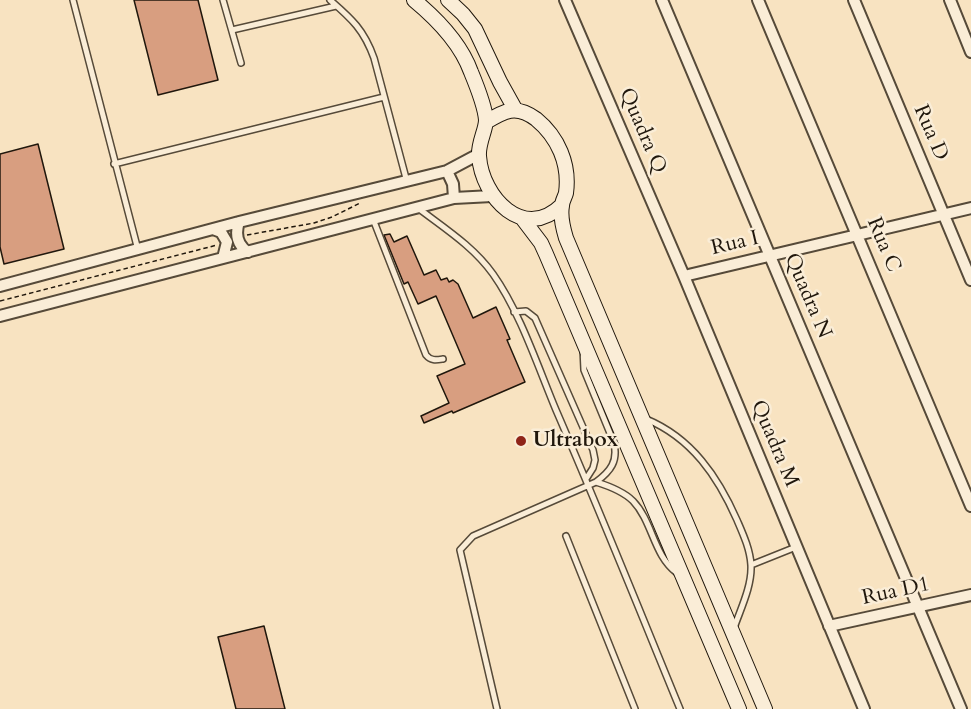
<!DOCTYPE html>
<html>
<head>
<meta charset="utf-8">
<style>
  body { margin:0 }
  canvas { display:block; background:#f8e3c1 }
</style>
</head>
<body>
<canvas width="971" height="709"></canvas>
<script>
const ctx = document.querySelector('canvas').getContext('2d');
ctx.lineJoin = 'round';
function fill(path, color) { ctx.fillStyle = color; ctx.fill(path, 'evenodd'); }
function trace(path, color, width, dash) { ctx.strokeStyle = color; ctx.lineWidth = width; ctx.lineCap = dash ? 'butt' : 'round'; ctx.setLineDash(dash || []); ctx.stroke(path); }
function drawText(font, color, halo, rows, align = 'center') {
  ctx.font = font + ' Cardo,serif'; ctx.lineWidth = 5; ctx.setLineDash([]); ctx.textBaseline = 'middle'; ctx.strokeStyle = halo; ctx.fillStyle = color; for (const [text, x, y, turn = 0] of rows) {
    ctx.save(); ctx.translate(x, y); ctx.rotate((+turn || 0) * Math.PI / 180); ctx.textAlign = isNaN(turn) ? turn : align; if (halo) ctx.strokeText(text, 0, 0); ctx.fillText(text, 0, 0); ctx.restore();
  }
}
const building = new Path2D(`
  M134,0H198L218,80L158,95Z
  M38,144L64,249L4,264L0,247V154Z
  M390,234L394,242L407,236L424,275L436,270L441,280L447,278L449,282L453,280L458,284L473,318L496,307L510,339L507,340L525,382L453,413L452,411L424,423L421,416L449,403L437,376L465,364L436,296L418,304L408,282L404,284L384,235Z
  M264,626L285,709H236L218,637Z`);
fill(building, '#d89e80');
trace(building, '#20170c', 1.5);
const service = new Path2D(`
  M73,0L138,250
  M223,0L241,63
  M330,0C352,19 364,30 374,58L407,182
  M232,30L336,6
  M114,164L384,97
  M418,208C444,228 473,246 493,274C520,312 538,367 556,410C599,509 639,609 680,709
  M373,219L426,355C431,361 436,360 443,359
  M514,312L526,311L535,318L593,450L595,460L593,468L586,479
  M646,419C692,438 718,477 737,520C743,534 750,549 751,565C752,586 741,608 734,628
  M596,482C609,486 623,491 633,501C653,522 653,555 677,573
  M566,536L635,709
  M751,565L796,547
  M497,709L460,550L473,536L596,482C611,471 618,461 614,443L584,370L583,349`);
const minor = new Path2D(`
  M565,0L684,276L864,709
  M662,0L961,709
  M758,0L971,506
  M854,0L971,280
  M950,0L971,52
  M447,171L453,184L454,198
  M239,222C235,234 237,245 248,252
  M213,229L221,232L227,242L223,258
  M684,276L971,208
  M0,286L239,222L447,171L479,154
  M0,316L454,198L492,196
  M829,626L971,595`);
const secondary = new Path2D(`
  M414,0C437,19 461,44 471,72C476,84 485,107 486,120C486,130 478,143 479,156C482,198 524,242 562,205
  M448,0L463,14L475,29L500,82L515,109
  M486,122C504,111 516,104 536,119C558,137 570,164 566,193C565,197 562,201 562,206C560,216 563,228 566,238L765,709
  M522,218L541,243L546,254L739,709`);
trace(service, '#564a39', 8);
trace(minor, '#564a39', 14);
trace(secondary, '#20170c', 16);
trace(new Path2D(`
  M247,235L314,223L332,217L360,203
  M0,301L217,245`), '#20170c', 1.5, [4.5, 3]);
trace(service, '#faedd7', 5);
trace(minor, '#faedd7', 10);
trace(secondary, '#faedd7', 14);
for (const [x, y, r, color] of [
  [521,441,6,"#8f2418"]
]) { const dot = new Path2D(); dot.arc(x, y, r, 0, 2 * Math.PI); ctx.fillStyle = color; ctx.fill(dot); trace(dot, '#faedd7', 2); }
drawText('21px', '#20170c', '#faedd7', [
  ["Quadra Q",642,131,67],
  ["Rua D",930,133,67],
  ["Rua I",735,244,-13],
  ["Rua C",883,245,67],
  ["Quadra N",807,296,67],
  ["Quadra M",774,444,67],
  ["Rua D1",896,592,-12]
]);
drawText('bold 21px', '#20170c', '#faedd7', [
  ["Ultrabox",533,441]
], 'left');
</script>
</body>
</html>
